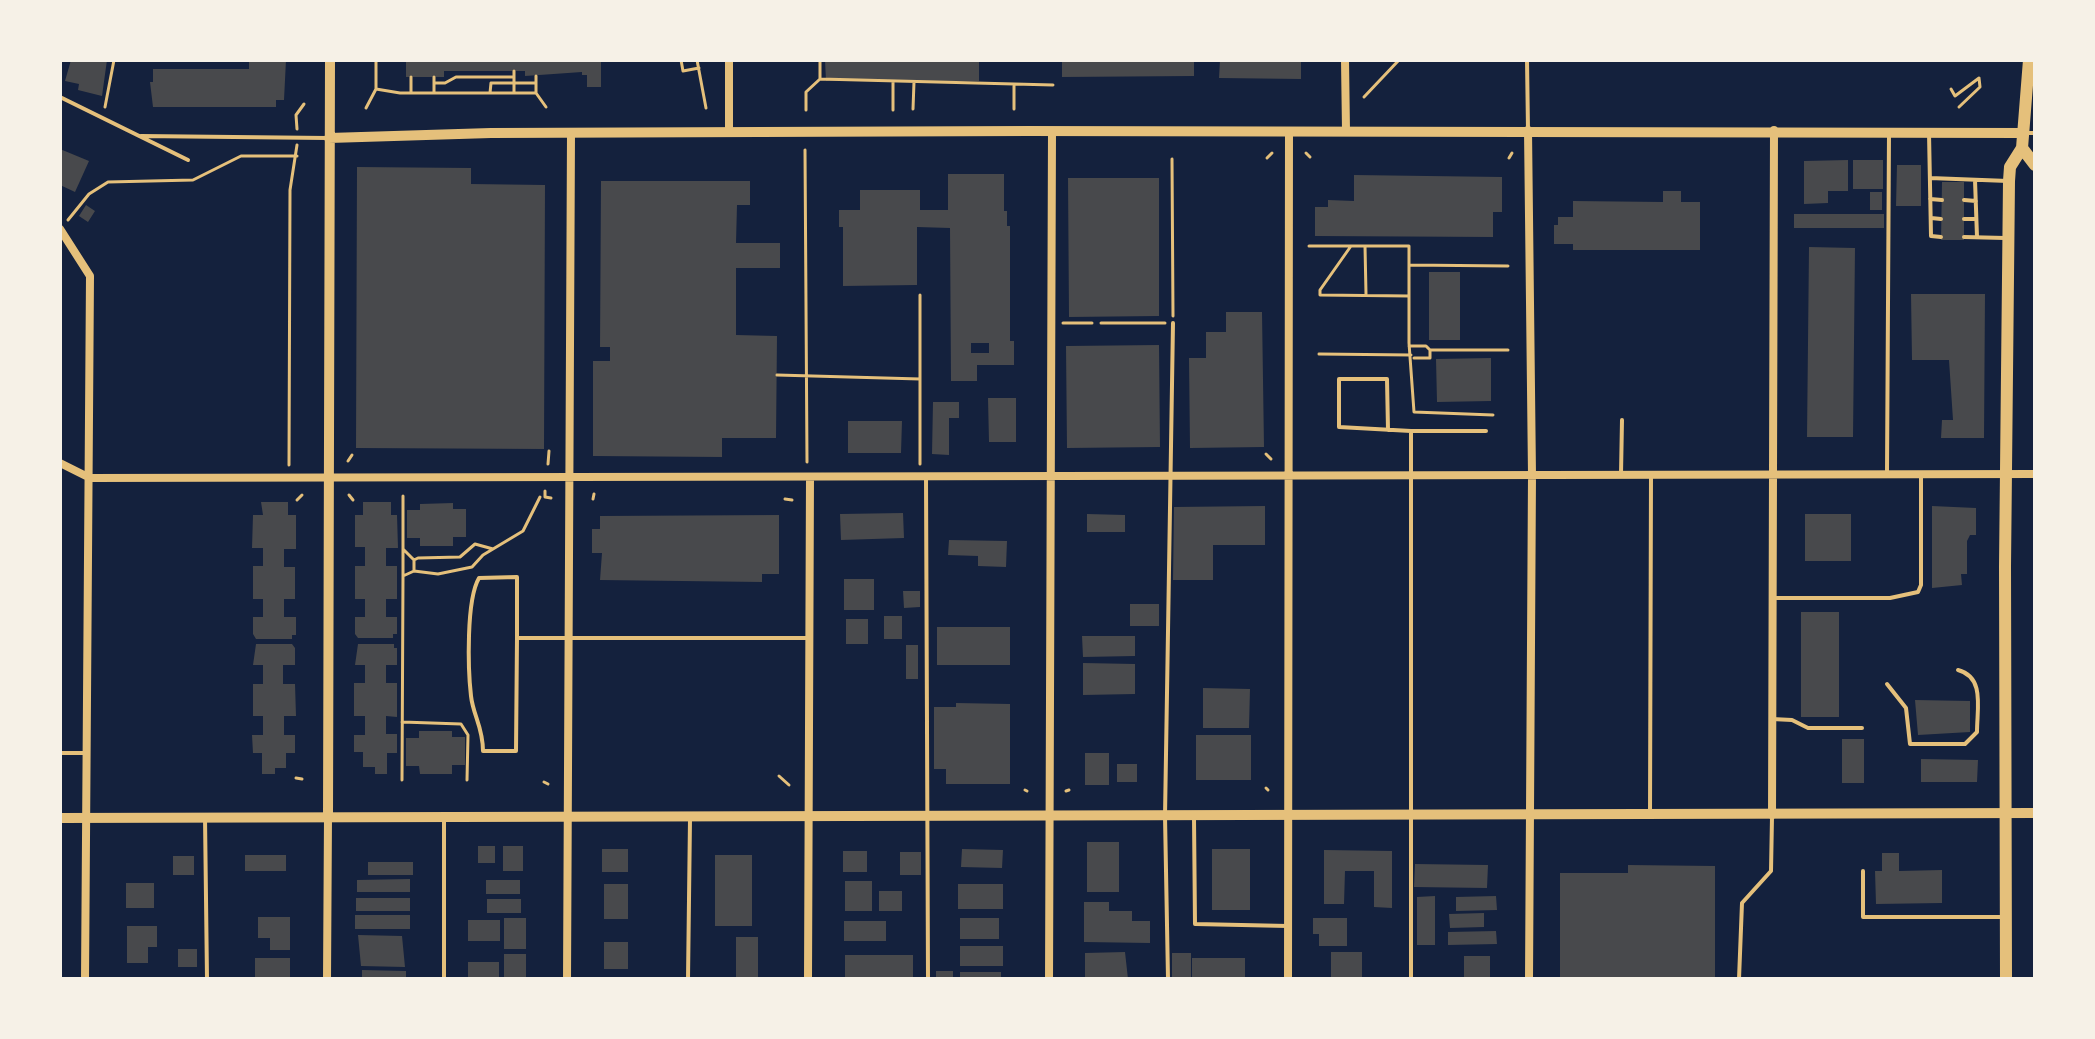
<!DOCTYPE html>
<html>
<head>
<meta charset="utf-8">
<style>
  body { margin:0 }
  #map { position:relative; width:2095px; height:1039px; overflow:hidden; background:#14213d; font-family:Georgia,serif }
  canvas { display:block }
  .frame { position:absolute; inset:0; border:62px solid #f6f1e7; pointer-events:none }
</style>
</head>
<body>
<div id="map">
<canvas width="2095" height="1039"></canvas>
<div class="frame"></div>
</div>
<script>
const ctx = document.querySelector('canvas').getContext('2d');
ctx.lineJoin = 'round';
function fill(path, color) { ctx.fillStyle = color; ctx.fill(path, 'evenodd'); }
function trace(path, color, width, dash) { ctx.strokeStyle = color; ctx.lineWidth = width; ctx.lineCap = dash ? 'butt' : 'round'; ctx.setLineDash(dash || []); ctx.stroke(path); }
fill(new Path2D(`
  M71,60H107L102,96L78,90L79,84L65,81Z
  M249,60H286L284,100H276V107H153L150,82H153V69H249Z
  M406,60H601V87H587V75H582V72L525,76V71H444V77H406Z
  M825,60H979V81H826Z
  M1062,60H1194V76L1062,77Z
  M1220,60H1301V79L1219,78Z
  M60,149L89,161L75,192L60,185Z
  M1848,160V191H1828V203L1804,204V161Z
  M1853,160H1883V189H1853Z
  M1897,165H1921V206H1896Z
  M357,167L471,168V184L545,185L544,449L356,448Z
  M948,174H1004V211H1007V226H1010V341H1014V365H977V381H951L950,228L917,227V285L843,286V227H839V210H860V190H920V210H948ZM971,343H989V353H971Z
  M1354,175L1502,177V212H1493V237L1315,236V207H1328V200L1354,201Z
  M1068,178H1159V316L1069,317Z
  M601,181H750V205H737L736,243H780V268H736V335L777,336L776,438H722V457L593,456V361H610V347H600Z
  M1942,182H1964V240H1941Z
  M1663,191H1681V202H1700V250H1573V244H1554V225H1558V217H1573V201L1663,202Z
  M1870,192H1882V210H1870Z
  M86,205L95,211L88,222L79,216Z
  M1794,214H1884V228H1794Z
  M1809,247L1855,248L1853,437H1807Z
  M1429,272H1460V340H1429Z
  M1911,294H1985L1984,438H1941L1942,420H1953L1949,360H1912Z
  M1226,312H1262L1264,447L1190,448L1189,358H1206V332H1226Z
  M1159,345L1160,447L1067,448L1066,346Z
  M1491,358V401L1437,402L1436,359Z
  M988,398H1016V442H989Z
  M933,402H959V418H949V455L932,454Z
  M848,421H902L901,453H848Z
  M261,502H288V515H296V549H284V567H295V599H284V617H296V635H292V639H256L253,634V617H263V599H253V566H263V548H252L253,515H263Z
  M363,502H391V515H397L398,548H386V566H397V599H386V617H397V634H393V638H358L355,634V617H365V599H355V566H365V547H355V515H363Z
  M453,503V509H466V537H453V546H420V538H407V510H420V504Z
  M1265,506V545H1213V580H1173L1174,507Z
  M1932,506L1976,508V535H1970L1967,541V574H1961L1962,585L1932,588Z
  M903,513L904,538L841,540L840,514Z
  M1087,514L1125,515V532H1087Z
  M1805,514H1851V561H1805Z
  M779,515V574H762V582L600,580L602,553H592V529H600V516Z
  M949,540L1007,541L1006,567L978,566V556L948,555Z
  M844,579H874V610H844Z
  M903,591H920V607L904,608Z
  M1130,604H1159V626H1130Z
  M1801,612H1839V717H1801Z
  M884,616H902V639H884Z
  M846,619H868V644H846Z
  M937,627H1010V665H937Z
  M1082,636H1135V656L1083,657Z
  M256,644H292L295,648V665H283V684H295L296,716H284V735H295V753H286V768H275V774H262V753H253L252,735H263V716H253V684H263V665H253Z
  M358,644H394V648H397V665H386V683H397V717L386,716V734H397V753H387V774H375V767H363V752H354V735H365V716H354V683H365V665H355Z
  M906,645H918V679H906Z
  M1083,663L1135,664V694L1083,695Z
  M1203,688L1250,689L1249,728H1203Z
  M1915,700L1970,701V732L1918,735Z
  M956,703L1010,704V784H946V769H934V707H956Z
  M419,731H452V737H465V765H452V774H420L419,766H406V738H419Z
  M1196,735H1251V780H1196Z
  M1842,739H1864V783H1842Z
  M1085,753H1109V785H1085Z
  M1921,759L1978,760L1977,782H1921Z
  M1117,764H1137V782H1117Z
  M1087,842H1119V892H1087Z
  M478,846H495V863H478Z
  M503,846H523V871H503Z
  M602,849H628V872H602Z
  M962,849L1003,850L1002,868L961,867Z
  M1212,849H1250V910H1212Z
  M1324,850L1392,851V908L1374,907V871H1345L1344,904H1324Z
  M843,851H867V872H843Z
  M900,852H921V875H900Z
  M1882,853H1899V871L1942,870V903L1876,904L1875,871H1882Z
  M245,855H286V871H245Z
  M715,855H752V926H715Z
  M173,856H194V875H173Z
  M368,862H413V875H368Z
  M1415,864L1488,865L1487,888L1414,887Z
  M1628,865L1715,866V979H1560V873H1628Z
  M410,879V892H357V880Z
  M486,880H520V894H486Z
  M845,881H872V911H845Z
  M126,883H154V908H126Z
  M604,884H628V919H604Z
  M958,884H1003V909H958Z
  M879,891H902V911H879Z
  M1435,896V945H1417V897Z
  M1496,896L1497,910L1456,911V897Z
  M356,898H410V911H356Z
  M487,899H521V913H487Z
  M1084,902H1109V911H1132V921H1150V943L1084,942Z
  M1484,913V927L1450,928L1449,914Z
  M355,915H410V929H355Z
  M258,917H290V950H270V938H258Z
  M504,918H526V949H504Z
  M960,918H999V939H960Z
  M1313,918H1347V946H1319V934H1313Z
  M468,920H500V941H468Z
  M844,921H886V941H844Z
  M127,926H157V947H148V963H127Z
  M1496,931L1497,944L1448,945V932Z
  M358,935L402,936L405,967L361,966Z
  M736,937H758V979H736Z
  M604,942H628V969H604Z
  M960,946H1003V966H960Z
  M178,949H197V967H178Z
  M1125,952L1128,979H1085V953Z
  M1331,952H1362V979L1331,977Z
  M1172,953H1191V978H1172Z
  M504,954H526V979H504Z
  M845,955H913V979H845Z
  M1464,956H1490V979H1464Z
  M255,958H290V977H255Z
  M1192,958H1245V979H1192Z
  M468,962H499V979H468Z
  M362,970L406,971V979H362Z
  M936,971H953V979H936Z
  M960,972H1001V979H960Z`), '#48494c');
trace(new Path2D(`
  M681,60L683,71L699,68
  M697,60L706,108
  M60,65L61,60
  M536,76V93
  M820,79L1053,85
  M434,83H445L456,77H514
  M1014,86V109
  M376,89L400,93H536L546,107
  M1951,89L1955,96L1979,78L1980,87L1959,107
  M411,93V77
  M434,93V77
  M490,93L491,83H536
  M514,93V71
  M1364,97L1399,60
  M105,107L114,60
  M366,108L376,89V60
  M913,109L914,82
  M806,110V92L820,79V60
  M893,110V82
  M297,129L296,115L304,104
  M805,150L807,462
  M1306,153L1310,157
  M1267,158L1272,153
  M1509,158L1512,153
  M1172,159L1173,316
  M68,220L89,194L108,182L193,180L241,156H297
  M1309,246H1409V343L1414,412L1493,415
  M1351,246L1320,290V295L1409,296
  M1365,246L1366,294
  M1409,265L1508,266
  M920,295V379
  M1063,323H1092
  M1101,323H1165
  M1409,346H1426L1430,350H1508
  M1319,354L1411,355
  M1414,358H1430V350
  M777,375L920,379V464
  M1266,454L1271,459
  M348,461L352,455
  M548,464L549,451
  M289,465L290,190L297,145
  M545,491V497L551,498
  M349,495L353,500
  M403,496V549L414,560
  M593,499L594,494
  M785,499L792,500
  M297,500L302,495
  M403,549V576
  M493,549L475,544L460,557L418,558L414,560V571L438,574L472,567L483,555L523,531L540,497
  M402,722L461,724L468,735L467,780
  M779,776L789,785
  M296,778L302,779
  M402,780L403,576L414,571
  M544,782L548,784
  M1266,788L1268,790
  M1025,790L1027,791
  M1066,791L1069,790`), '#e5c07b', 3);
trace(new Path2D(`
  M1527,60L1528,130
  M60,97L188,160
  M1929,133L1931,236L1941,237
  M2025,133H2035
  M141,136L327,138
  M1930,178L2008,181
  M1975,180L1977,237
  M1930,199L1942,200
  M1964,200L1976,201
  M1931,218L1941,219
  M1964,219H1976
  M1964,237L2005,238
  M1388,430L1387,379H1339V427L1411,431
  M1887,472L1889,133
  M1621,474L1622,420
  M926,477L928,979
  M1773,598H1890L1918,592L1921,585V474
  M517,638L516,751H483C483,727 473,715 471,696C468,670 466,600 479,578L517,577V638H807
  M1887,684L1906,708L1910,744H1965L1977,732C1977,708 1985,677 1958,670
  M1772,719L1792,720L1808,728H1862
  M60,753H85
  M1650,813L1651,475
  M205,817L207,979
  M444,817V979
  M1194,818L1195,924L1288,926
  M1863,871V917H2003
  M688,979L690,819
  M1168,979L1165,816L1173,323
  M1411,979V431H1486
  M1739,979L1742,903L1771,871L1772,817`), '#e5c07b', 4);
trace(new Path2D(`
  M1345,60L1346,131
  M1528,130L1532,475L1529,979
  M729,132V60
  M60,229L90,276L85,979
  M60,463L90,478L2035,474
  M1772,815L1774,130
  M327,979L328,817
  M567,979L571,133
  M808,979L810,477
  M1049,979L1052,131
  M1288,979L1289,131`), '#e5c07b', 8);
trace(new Path2D(`
  M329,138L491,133L1028,131L2022,133
  M328,817L330,60
  M60,818L2035,813`), '#e5c07b', 10);
trace(new Path2D(`
  M2022,148L2035,165
  M2006,979L2005,566L2009,181L2010,167L2022,148L2029,60`), '#e5c07b', 12);
</script>
</body>
</html>
